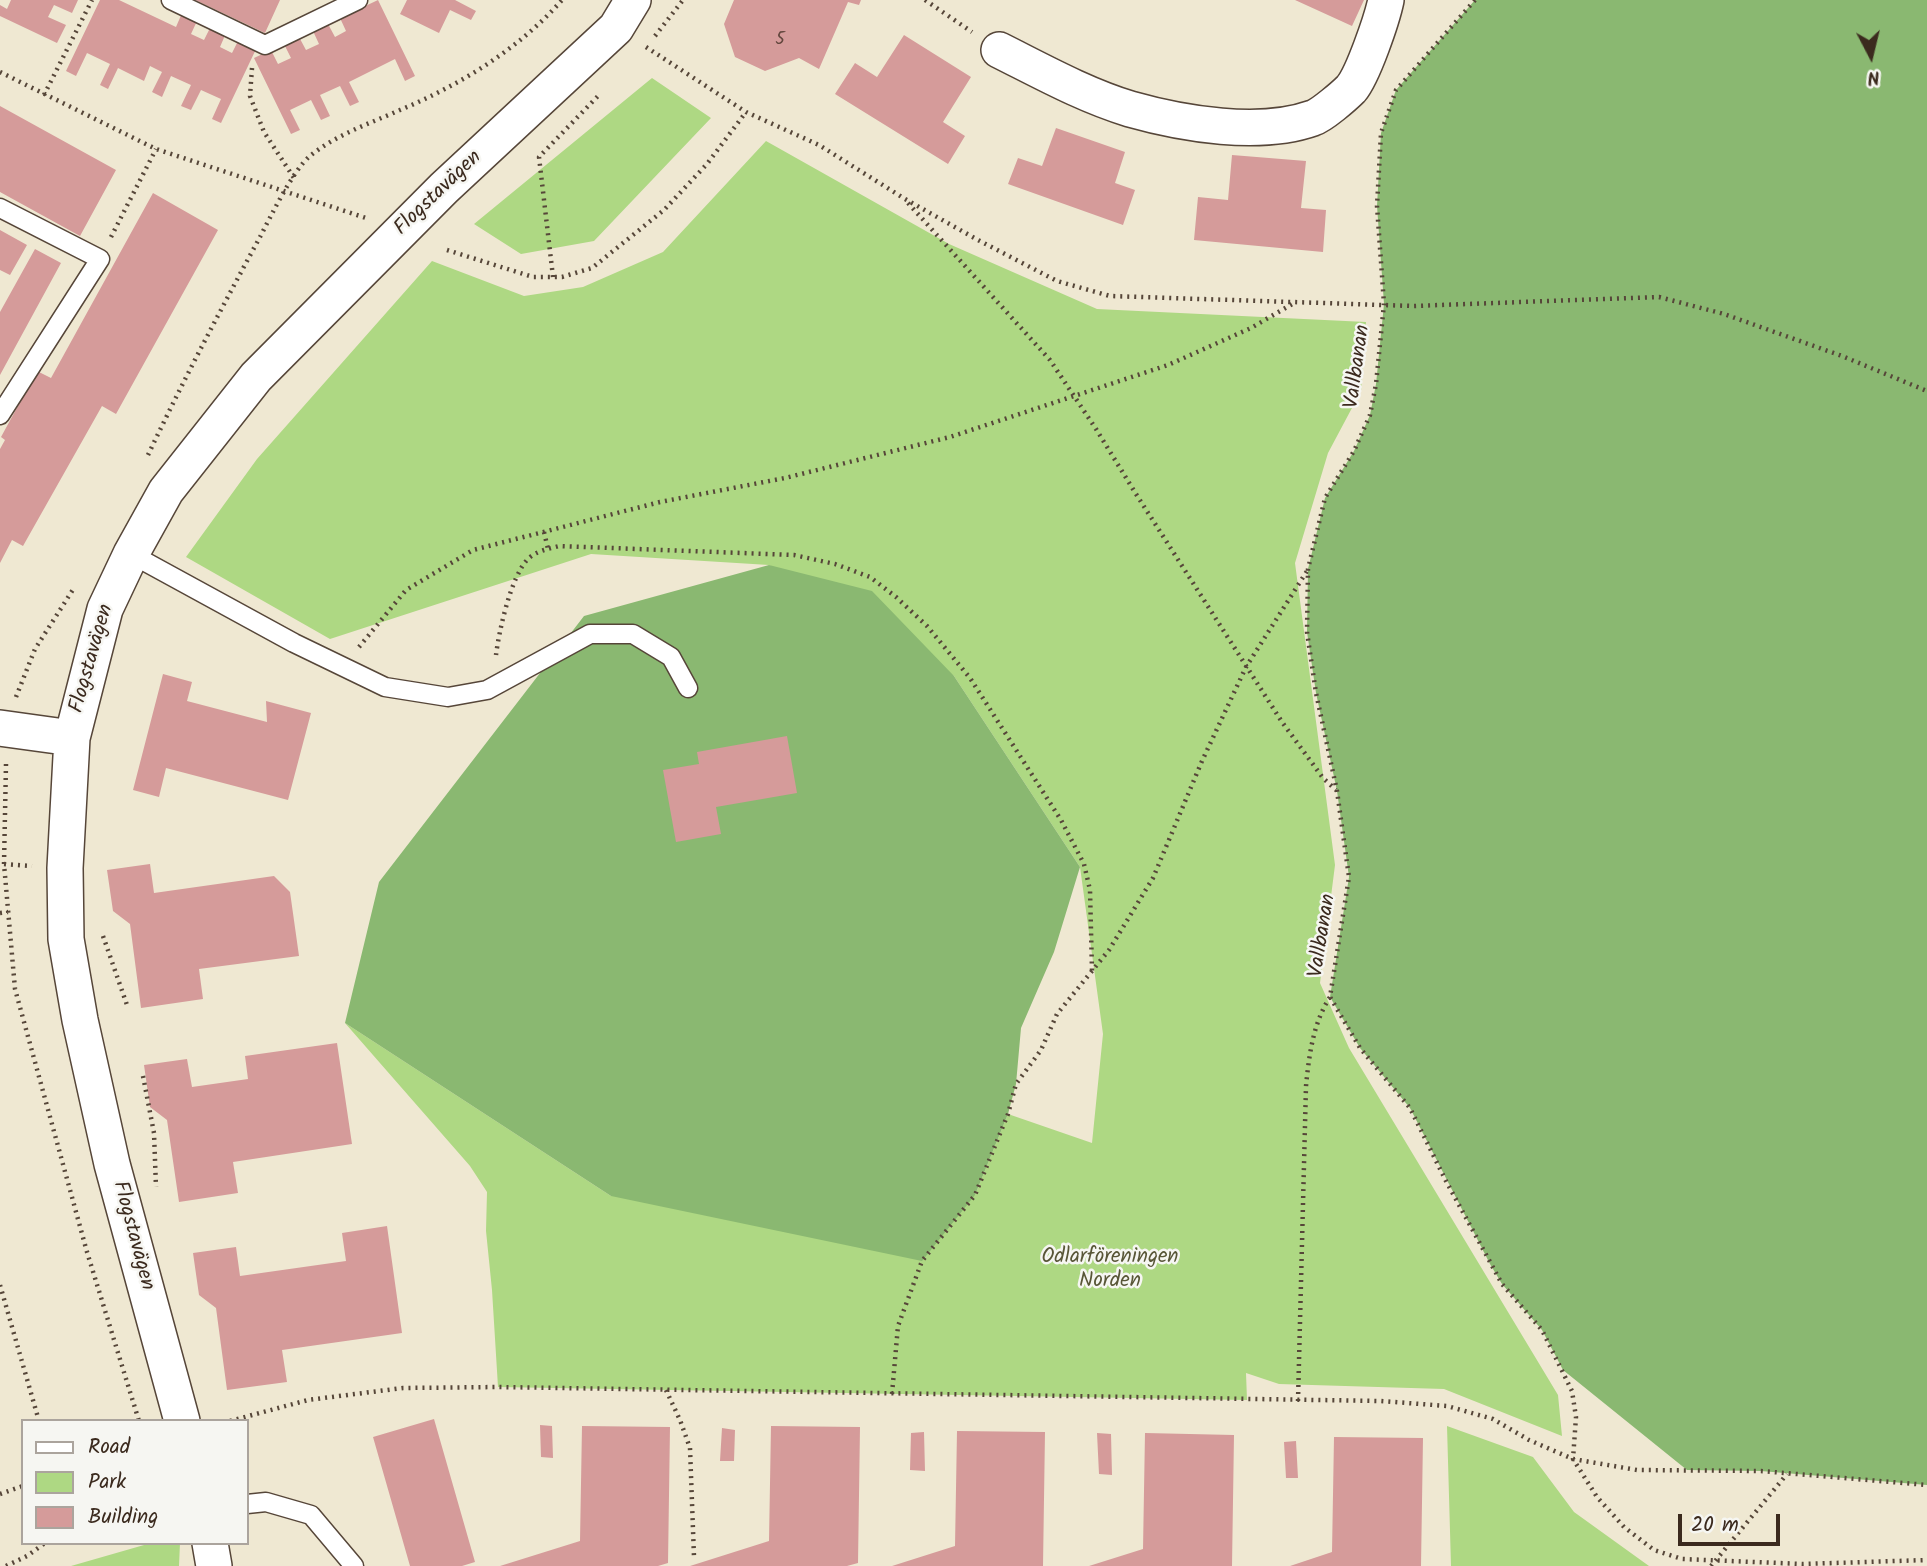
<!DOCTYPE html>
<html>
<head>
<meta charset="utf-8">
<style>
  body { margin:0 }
  #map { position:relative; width:1927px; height:1566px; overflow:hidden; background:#efe8d2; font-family:Kalam,sans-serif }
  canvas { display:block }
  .legend { position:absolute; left:21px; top:1419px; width:228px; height:126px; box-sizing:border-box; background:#f6f6f2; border:2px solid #aba49d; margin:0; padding:9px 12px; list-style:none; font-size:21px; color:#3b2a1e }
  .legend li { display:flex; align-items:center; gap:14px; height:35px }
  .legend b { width:35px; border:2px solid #aba49d }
  .north { position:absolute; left:1836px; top:21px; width:70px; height:70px; -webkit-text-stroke:5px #f6f6f2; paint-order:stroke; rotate:173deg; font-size:19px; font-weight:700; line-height:28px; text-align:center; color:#3b2a1e }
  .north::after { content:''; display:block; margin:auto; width:24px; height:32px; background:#3b2a1e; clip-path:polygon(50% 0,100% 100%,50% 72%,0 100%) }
  .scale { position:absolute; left:1678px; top:1514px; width:102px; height:32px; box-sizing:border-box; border:4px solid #3b2a1e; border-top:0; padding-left:9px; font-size:21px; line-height:24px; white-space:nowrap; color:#3b2a1e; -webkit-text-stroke:5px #f6f6f2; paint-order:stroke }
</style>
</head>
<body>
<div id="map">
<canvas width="1927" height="1566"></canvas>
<ul class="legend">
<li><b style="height:9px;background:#fff"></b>Road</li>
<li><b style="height:19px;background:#aed883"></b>Park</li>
<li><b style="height:19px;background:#d59b9a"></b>Building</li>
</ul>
<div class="north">N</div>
<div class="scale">20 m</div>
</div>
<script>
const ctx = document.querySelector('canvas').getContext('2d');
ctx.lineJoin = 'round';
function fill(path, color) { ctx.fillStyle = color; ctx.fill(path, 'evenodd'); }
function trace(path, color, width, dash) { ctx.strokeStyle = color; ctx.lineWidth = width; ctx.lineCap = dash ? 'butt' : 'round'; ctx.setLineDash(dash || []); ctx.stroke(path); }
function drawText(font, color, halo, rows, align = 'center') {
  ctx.font = font + ' Kalam,sans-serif'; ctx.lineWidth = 5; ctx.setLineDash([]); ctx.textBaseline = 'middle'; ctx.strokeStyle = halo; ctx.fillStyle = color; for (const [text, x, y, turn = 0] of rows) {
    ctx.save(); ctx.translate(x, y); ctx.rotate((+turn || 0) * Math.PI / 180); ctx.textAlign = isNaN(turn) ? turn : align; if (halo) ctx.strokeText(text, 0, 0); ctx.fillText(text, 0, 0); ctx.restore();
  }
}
fill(new Path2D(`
  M652,78L711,118L594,241L521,254L474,224Z
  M766,141L949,244L1097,309L1366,322L1361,391L1328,453L1295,563L1335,865L1320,983L1349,1048L1558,1395L1562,1436L1444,1389L1279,1384L1246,1373L1247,1400L498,1387L492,1290L486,1231L487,1192L470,1166L345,1023L611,1196L975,1195L1008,1114L1092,1143L1103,1034L1080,867L954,676L769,565L591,554L330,639L186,557L257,459L432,261L524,296L583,287L663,252Z
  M1447,1426L1533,1457L1574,1512L1649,1566H1451Z
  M151,1543H180L179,1566H71Z`), '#aed883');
fill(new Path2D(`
  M1475,0H1927V1485L1761,1471L1687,1470L1563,1370L1542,1330L1502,1284L1490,1264L1410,1108L1360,1048L1330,997L1349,877L1337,791L1316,693L1307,632L1308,569L1325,498L1354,451L1370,415L1376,384L1384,304L1377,206L1381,133L1396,90Z
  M769,565L872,591L954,676L1080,867L1054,952L1021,1028L1016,1084L1008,1114L975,1195L922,1261L611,1196L345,1023L379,882L584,616Z`), '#8ab871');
fill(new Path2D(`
  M11,0H78L72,13L54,5L48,17L66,25L57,43L0,16V5L7,9Z
  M100,0H119L176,27L182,13L197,21L191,34L204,40L211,26L226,33L220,47L232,53L239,39L257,47L221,123L212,119L221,99L201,90L191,110L181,106L191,85L171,76L162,97L152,92L162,72L150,66L144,81L118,68L108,89L100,85L110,64L87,53L76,76L66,71Z
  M195,0H280L265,33Z
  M378,0L415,76L405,81L395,59L349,82L359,102L350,106L340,86L320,95L330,116L321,120L311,100L290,110L300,130L291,134L254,58L271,50L278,64L291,58L284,44L299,37L306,50L319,44L313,31L328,24L335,37L346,31L340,18Z
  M407,0H455L476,11L471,20L450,10L439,33L400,14Z
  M734,0H861L859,5L848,2L819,69L799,58L765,71L735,57L724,24Z
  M1295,0H1364L1352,26Z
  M904,35L971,77L943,122L965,136L948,164L835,94L855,63L877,77Z
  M0,106L116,170L80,236L0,192Z
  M1056,128L1125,152L1115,183L1135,190L1123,225L1008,184L1018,158L1042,166Z
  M1232,155L1306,161L1301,208L1326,210L1323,252L1194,240L1198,197L1228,200Z
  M153,193L218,230L116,414L102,406L23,546L12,540L0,563V449L5,440L1,437L37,371L51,378Z
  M0,230L27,245L10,275L0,270Z
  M35,249L61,263L0,375V312Z
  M163,674L192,682L187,701L267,722L266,701L311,713L288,800L166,768L159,797L133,790Z
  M787,736L797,793L716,807L721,834L676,842L663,770L699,764L697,752Z
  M150,864L154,893L274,876L290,892L299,956L199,969L203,999L141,1008L130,924L113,911L107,870Z
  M337,1043L352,1144L233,1162L238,1193L179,1202L167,1120L150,1107L144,1065L187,1059L192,1087L248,1079L245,1056Z
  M387,1226L402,1333L282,1350L287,1382L227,1390L216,1308L199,1295L193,1253L236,1247L240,1276L346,1261L342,1233Z
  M434,1419L475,1562L462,1566H410L373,1437Z
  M540,1425L552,1426L553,1458L541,1457Z
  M582,1426L670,1427L668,1563L658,1566H500L580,1541Z
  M771,1426L860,1427L858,1563L847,1566H690L769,1541Z
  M722,1428L735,1430L734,1461H720Z
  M957,1431L1045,1432L1043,1566H892L955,1546Z
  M924,1432L925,1471L910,1470L911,1433Z
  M1097,1433L1111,1434L1112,1475L1099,1474Z
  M1145,1433L1234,1435L1232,1566H1089L1143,1549Z
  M1334,1437L1423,1438L1421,1566H1290L1332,1552Z
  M1296,1441L1298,1478H1286L1284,1442Z`), '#d59b9a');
const service = new Path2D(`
  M171,0L265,45L358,0
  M0,208L100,259L0,415
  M131,554L294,643L385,687L448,697L487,690L590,634H633L671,657L688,688
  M247,1504L266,1502L311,1515L354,1566`);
const minor = new Path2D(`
  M999,50C1041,71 1084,95 1130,109C1183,124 1260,137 1313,118C1322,115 1344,96 1351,89C1363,75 1382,19 1386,0
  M0,728L72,738
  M182,1421L112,1164L80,1020L66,939L65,868L72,738L105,609L131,554L166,491L256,377L444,188L616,28L633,0
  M210,1543L214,1566`);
trace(service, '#564639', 21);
trace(minor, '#564639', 38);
trace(new Path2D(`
  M925,0L972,32
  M1475,0L1396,90L1381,133L1377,206L1384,304L1376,384L1370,415L1354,451L1325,498L1308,569L1307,632L1316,693L1337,791L1349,877L1330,997L1360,1048L1410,1108L1446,1181L1502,1284L1542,1330L1572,1391L1576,1417L1573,1459L1597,1497L1624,1527L1654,1550L1682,1559L1803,1564L1927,1560
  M655,36L683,0
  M646,47L746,112L819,145L905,199L978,240L1057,281L1110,296L1413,306L1659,297L1724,314L1842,356L1927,391
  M252,68L250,96L264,132L294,178
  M0,72L156,149L366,218
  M44,95L92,0
  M908,203L1050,360L1096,429L1136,494L1282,722L1323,778L1336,790
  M111,237L156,149
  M447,250L533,277H562L592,268L664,210L707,164L746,112
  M553,277L539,157L598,96
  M148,455C183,381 221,309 260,237C271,216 293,170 310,156C337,134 369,124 400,110C460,85 519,49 562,0
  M544,532L548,549
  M359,647L406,590L473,550L660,502L785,478L950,437L1168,365L1251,328L1294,303
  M496,655C499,631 511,576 528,559C536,551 548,549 559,546L794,555L835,564L870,577L896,597L927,626L970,678L1061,820L1084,864L1090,890L1092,971
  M16,697L35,649L74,588
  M6,764L4,864L15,989L87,1252L139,1421
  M4,864L32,866
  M0,913L8,912
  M103,936L127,1005
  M143,1076L154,1133L156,1187
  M0,1285L39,1421
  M666,1390L680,1420L690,1448L694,1557
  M892,1394L898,1326L922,1261L975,1195L1008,1114L1016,1084L1041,1050L1057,1014L1109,950L1153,878L1202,761L1246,667L1307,571
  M1298,1401L1306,1086C1309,1056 1313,1023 1330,997
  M230,1421L308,1400L403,1388L498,1387L1381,1401L1447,1406L1493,1419L1529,1440L1573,1459L1637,1470L1761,1471L1927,1485
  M0,1494L23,1486
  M6,1566L27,1556L45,1543
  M1711,1566L1787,1474`), '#564639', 4.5, [2, 5]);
trace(service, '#fff', 18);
trace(minor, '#fff', 35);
drawText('18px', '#62463d', null, [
  ["5",780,41]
]);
drawText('21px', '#3b2a1e', '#f6f6f2', [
  ["Flogstavägen",439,194,-44],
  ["Vallbanan",1359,367,-82],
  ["Flogstavägen",93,659,-74],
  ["Vallbanan",1324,936,-81],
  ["Flogstavägen",132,1236,75]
]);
drawText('21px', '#585637', '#f6f6f2', [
  ["Odlarföreningen",1110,1258],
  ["Norden",1110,1282]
]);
</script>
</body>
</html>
